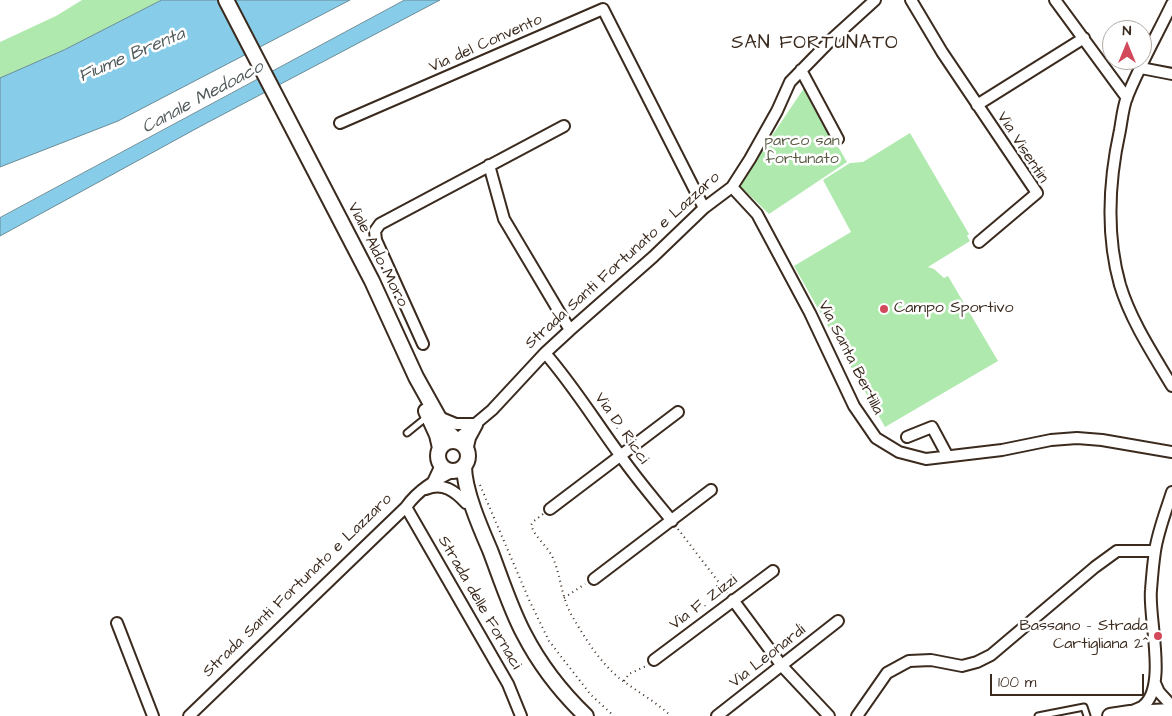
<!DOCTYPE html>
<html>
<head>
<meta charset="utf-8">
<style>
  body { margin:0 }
  #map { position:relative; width:1172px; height:716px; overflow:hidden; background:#fff; font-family:"Architects Daughter",sans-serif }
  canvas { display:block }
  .north { position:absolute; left:1102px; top:20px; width:50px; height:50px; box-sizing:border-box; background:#fff; border:1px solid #b1aaa5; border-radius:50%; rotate:0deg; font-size:14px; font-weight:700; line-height:20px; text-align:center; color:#3b2a1e }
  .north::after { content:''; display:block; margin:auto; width:18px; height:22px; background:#d1495b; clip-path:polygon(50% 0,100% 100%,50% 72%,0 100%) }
  .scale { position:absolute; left:990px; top:674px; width:154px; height:22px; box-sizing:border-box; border:2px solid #3b2a1e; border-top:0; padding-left:6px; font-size:15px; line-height:18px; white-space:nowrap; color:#3b2a1e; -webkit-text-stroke:4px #fff; paint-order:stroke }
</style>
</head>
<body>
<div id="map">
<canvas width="1172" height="716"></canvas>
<div class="north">N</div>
<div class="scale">100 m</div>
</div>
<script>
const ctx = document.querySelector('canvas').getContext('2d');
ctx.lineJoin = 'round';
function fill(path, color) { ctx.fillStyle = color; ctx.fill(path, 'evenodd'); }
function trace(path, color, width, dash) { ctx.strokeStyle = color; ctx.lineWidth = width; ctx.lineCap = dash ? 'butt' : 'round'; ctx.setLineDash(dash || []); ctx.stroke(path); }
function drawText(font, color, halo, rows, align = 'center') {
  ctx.font = font + ' "Architects Daughter",sans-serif'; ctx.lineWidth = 5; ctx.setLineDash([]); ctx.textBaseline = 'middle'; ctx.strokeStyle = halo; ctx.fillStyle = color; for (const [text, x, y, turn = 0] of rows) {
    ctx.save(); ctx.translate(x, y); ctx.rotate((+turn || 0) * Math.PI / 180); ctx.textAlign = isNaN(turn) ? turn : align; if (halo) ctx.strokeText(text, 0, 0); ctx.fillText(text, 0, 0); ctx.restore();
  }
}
fill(new Path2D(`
  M82,0H162L64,50L0,78V42L56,16Z
  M804,88L847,162L769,214L739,185Z
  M910,133L969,234L967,236L970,241L928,267L934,269L944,278L948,276L998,361L885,427L794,266L851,232L823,180L850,163L863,162Z`), '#b0e9ae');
const water = new Path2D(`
  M162,0H350L118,121L0,167V78L64,50Z
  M405,0H440L201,126L0,236V218Z`);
fill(water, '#87cde9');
trace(water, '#698c98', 1);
const service = new Path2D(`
  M407,433L428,416
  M1038,716L1084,707L1087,716`);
const minor = new Path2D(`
  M911,0L942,52L1037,193L979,242
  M1055,0L1127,98
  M1172,4C1157,35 1140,65 1127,97C1123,107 1122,119 1120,130C1109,180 1106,235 1120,285C1131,321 1153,354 1172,386
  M1141,68L1172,74
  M801,70L838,139
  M977,105L1084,38
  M340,123L603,9L704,208
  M489,165L504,219L570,330
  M732,187L757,214L810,313L854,406L876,438L899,452L926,459L1002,450L1051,440L1077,438L1102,440L1172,452
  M423,344L376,240L375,231L380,224L564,126
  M545,353C573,385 595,421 620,455C636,478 654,499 672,521
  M439,417L456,424H477
  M907,437L932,427L947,455
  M458,442L461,436L492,410L545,353L570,330L653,257L704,208L732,187L750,159L777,111L790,82L831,40L875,0
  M467,451L470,438L477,425
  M433,482L441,465
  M426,489C443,482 455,491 466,503
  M406,507L508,684L521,716
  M550,509L678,412
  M594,579L711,490
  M733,600L782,666L829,716
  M117,623L153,716
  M654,660L773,571
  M1155,683L1159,692L1172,706
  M1133,711C1136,709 1141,708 1143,706C1168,687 1148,617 1151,590C1152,577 1153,564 1155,551C1158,531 1166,511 1172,492
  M189,716L406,507C418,490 435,480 454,471
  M717,716L838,621
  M857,716L887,673L909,661L931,660L962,666L977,662L991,655L1095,567L1117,551H1155`);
const secondary = new Path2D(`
  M226,0L372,281L416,377L445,429L458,442
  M426,411L437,435L440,448
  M438 456a15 15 0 1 1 30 0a15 15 0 1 1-30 0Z
  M464,466C464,490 480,527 490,550C500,576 511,610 524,634C540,665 561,692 586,716
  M1110,716L1130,713L1172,711`);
trace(service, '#3b2a1e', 9);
trace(minor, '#3b2a1e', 14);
trace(secondary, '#3b2a1e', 18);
trace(new Path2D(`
  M480,485L530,602L549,641L591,695L614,716
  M543,514L534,521L531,525C535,537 546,545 552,556C561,575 561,596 571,614C584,637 599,661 619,678C636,691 655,701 671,716
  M678,529L727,593
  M564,598L585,584
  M624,681L629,674L646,666`), '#3b2a1e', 2, [1, 4]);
trace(service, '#fff', 5);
trace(minor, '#fff', 10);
trace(secondary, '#fff', 14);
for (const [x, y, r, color] of [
  [884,309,5,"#d1495b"],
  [1158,636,5,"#d1495b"]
]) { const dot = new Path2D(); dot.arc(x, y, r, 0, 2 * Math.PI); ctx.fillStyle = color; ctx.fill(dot); trace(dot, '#fff', 2); }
drawText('16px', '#3b2a1e', '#fff', [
  ["Via del Convento",486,44,-24],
  ["Via Visentin",1022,148,57],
  ["Viale Aldo Moro",377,255,63],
  ["Strada Santi Fortunato e Lazzaro",623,261,-42],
  ["Via Santa Bertilla",850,358,63],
  ["Via D. Ricci",621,429,55],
  ["Strada Santi Fortunato e Lazzaro",298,586,-44],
  ["Strada delle Fornaci",479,603,60],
  ["Via F. Zizzi",704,603,-37],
  ["Via Leonardi",768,657,-38]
]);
drawText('16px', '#585a42', '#fff', [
  ["parco san",802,142],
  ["fortunato",802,160]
]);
drawText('16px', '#3b2a1e', '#fff', [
  ["Campo Sportivo",894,309],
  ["Bassano - Strada",1148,627,"right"],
  ["Cartigliana 2^",1148,645,"right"]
], 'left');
drawText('italic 18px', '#525b5b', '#fff', [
  ["Fiume Brenta",132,56,-23],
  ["Canale Medoaco",203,98,-28]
]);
ctx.letterSpacing = '1px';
drawText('19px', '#3b2a1e', '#fff', [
  ["SAN FORTUNATO",815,44]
]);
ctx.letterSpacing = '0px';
</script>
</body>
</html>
